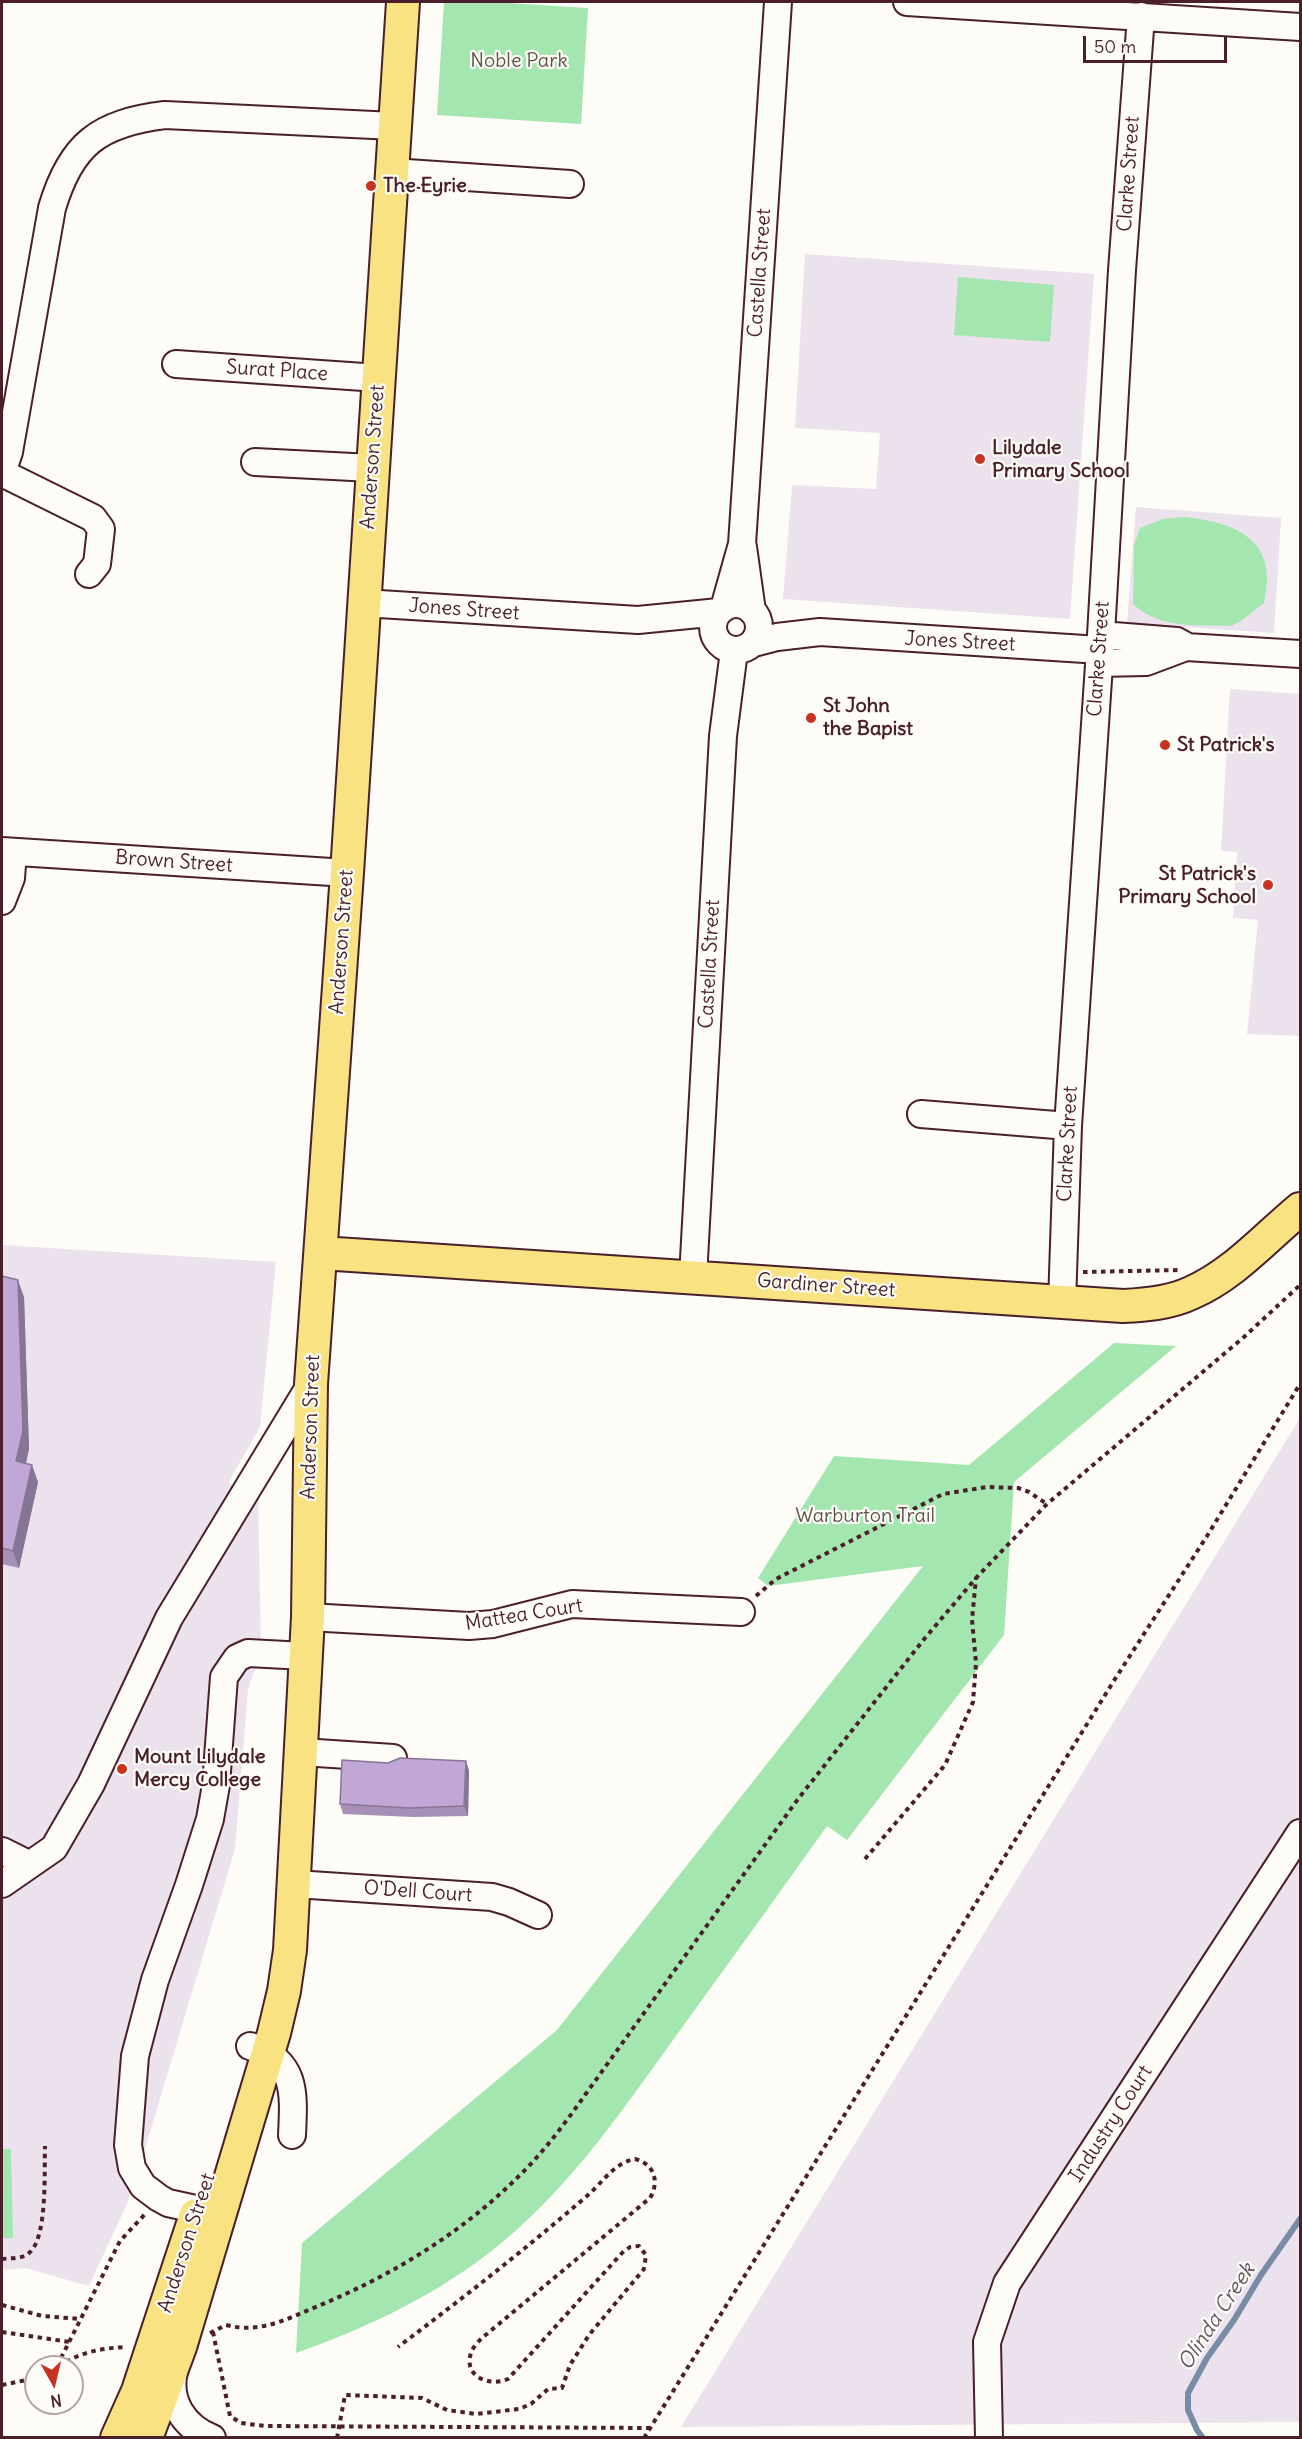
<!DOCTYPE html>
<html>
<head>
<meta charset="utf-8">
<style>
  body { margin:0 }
  #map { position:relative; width:1302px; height:2439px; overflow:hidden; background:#fdfcf7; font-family:Delius,sans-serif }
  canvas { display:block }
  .frame { position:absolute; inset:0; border:3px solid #4a1f2b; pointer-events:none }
  .north { position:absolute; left:24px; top:2355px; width:60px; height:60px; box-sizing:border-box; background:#fdfcf7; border:2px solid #b5a4a5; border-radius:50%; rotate:172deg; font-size:16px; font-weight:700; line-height:24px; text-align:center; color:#4a1f2b }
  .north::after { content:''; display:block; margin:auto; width:21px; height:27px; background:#c8321e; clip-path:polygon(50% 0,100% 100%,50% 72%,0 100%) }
  .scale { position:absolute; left:1083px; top:36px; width:144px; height:27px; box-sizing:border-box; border:3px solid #4a1f2b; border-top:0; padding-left:8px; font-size:18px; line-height:21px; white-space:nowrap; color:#4a1f2b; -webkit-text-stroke:4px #fdfcf7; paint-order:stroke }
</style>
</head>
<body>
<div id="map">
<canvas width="1302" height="2439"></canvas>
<div class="frame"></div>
<div class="north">N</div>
<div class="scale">50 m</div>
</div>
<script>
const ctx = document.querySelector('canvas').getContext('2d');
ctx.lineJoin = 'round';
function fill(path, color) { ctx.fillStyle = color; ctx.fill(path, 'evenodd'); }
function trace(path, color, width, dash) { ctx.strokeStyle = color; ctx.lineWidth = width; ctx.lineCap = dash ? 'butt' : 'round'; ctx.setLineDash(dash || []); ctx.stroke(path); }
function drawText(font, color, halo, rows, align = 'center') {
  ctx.font = font + ' Delius,sans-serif'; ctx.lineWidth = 4.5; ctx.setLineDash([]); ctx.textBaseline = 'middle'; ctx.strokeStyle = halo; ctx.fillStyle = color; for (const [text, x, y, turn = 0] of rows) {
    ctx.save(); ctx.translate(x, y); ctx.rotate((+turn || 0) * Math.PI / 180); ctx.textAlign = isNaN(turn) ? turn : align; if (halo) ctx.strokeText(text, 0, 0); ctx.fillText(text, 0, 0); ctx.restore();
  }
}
fill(new Path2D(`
  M805,254L1094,274L1070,619L783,599L792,485L876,489L880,433L795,428Z
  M1136,507L1281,518L1274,633L1127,623Z
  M1230,689L1300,694V1036L1247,1034L1258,920L1233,918L1237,852L1221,851Z
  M2,1245L276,1262L260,1427L228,1483L258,1495L261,1652L248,1689L235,1849L139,2169L126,2206L89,2286L25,2268L2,2270Z
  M1300,1418V2422L681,2427Z`), '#ebe2ed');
fill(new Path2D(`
  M444,2H493L588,8L581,124L437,115Z
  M958,277L1054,285L1050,342L954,335Z
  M1183,517C1237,522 1279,540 1264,603L1241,621L1231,626C1198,625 1159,629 1133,604L1134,545L1140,528L1163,519Z
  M1114,1343L1176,1346L1014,1482L1004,1635L847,1840L827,1826C776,1898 724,1969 673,2040C617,2118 563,2197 485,2256C428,2299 364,2329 296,2353L302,2243L557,2030L923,1566L768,1586L758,1578L834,1456L969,1465Z
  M2,2149H11L13,2238H2Z`), '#a4e6af');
trace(new Path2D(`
  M1203,2438L1197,2430L1188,2410V2393L1207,2358L1234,2320L1261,2275L1300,2219`), '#788ca6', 6);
const minor = new Path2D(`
  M907,2L1300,27
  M392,172L570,184
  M176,364L378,378
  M255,462L372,468
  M2,473L9,452L52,208C71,144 99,123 165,115L394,126
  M2,473L93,518L101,529L97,564L89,574
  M743,547L752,611
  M363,603L638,620L719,612
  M713 627a23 23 0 1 1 46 0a23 23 0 1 1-46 0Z
  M724,608L742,544L778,2
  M1101,635L1177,641L1186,646
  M754,643L777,637L820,632L1100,650
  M1099,663L1146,662L1186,647L1300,654
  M2,851L347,873
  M2,901L11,878L13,852
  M921,1114L1068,1126
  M693,1277L723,736L734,651
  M1062,1303L1068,1126L1101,635L1122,270L1141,16
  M308,1617L469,1626L493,1624L572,1604L741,1612
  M302,1752L393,1758
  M2,1851L28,1864
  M2,1884L54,1848L91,1784L169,1618L311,1384
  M295,1884L492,1897L509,1902L538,1915
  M250,2046C297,2061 294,2093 292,2135
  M218,2214L168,2203L159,2198L143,2186L132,2168L128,2145L135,2056L155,1980L189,1885L210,1819L216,1785L224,1677L237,1658L248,1653L305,1656
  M174,2371C167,2401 184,2427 212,2438
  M989,2438L987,2342L1007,2283L1300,1833`);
const major = new Path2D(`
  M321,1253L1123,1306C1145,1305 1170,1303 1191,1293C1233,1275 1265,1238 1300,1209
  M117,2438L138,2391L196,2215
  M146,2438L180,2347L274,2033L284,1991L290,1950L308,1617L311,1384L347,873L403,2`);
trace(minor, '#4a1f2b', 30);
trace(major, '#4a1f2b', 36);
trace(new Path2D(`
  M1083,1272L1181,1270
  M756,1596L776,1579L943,1494L987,1487L1018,1488L1029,1492L1047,1504
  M865,1859L945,1765L973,1702L976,1663L972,1620L976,1578
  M2,2259C10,2258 23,2259 29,2253C48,2238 44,2169 45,2146
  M2,2305L42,2316L81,2319
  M2,2332L70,2342
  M213,2332L230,2416L241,2423L265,2426L650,2428
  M210,2333L226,2325C260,2334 287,2319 318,2306C393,2275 465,2231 522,2173C546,2149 566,2122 585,2095L798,1799L925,1638L976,1578L1047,1504L1244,1337L1300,1285
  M57,2366L120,2241L146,2213
  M59,2367C78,2352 103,2348 126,2347
  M2,2385L36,2378
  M337,2438L345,2395L422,2398L447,2410L476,2414L519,2409L531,2404L548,2389L562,2388L570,2365L589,2335L644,2269L646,2255L639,2246L630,2247L622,2253L508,2379C490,2387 463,2377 471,2353C473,2347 478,2342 482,2338L650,2198C660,2181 654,2164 635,2159C615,2162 602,2183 588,2195C527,2248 463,2298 398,2347
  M644,2438L1115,1679L1207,1536L1300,1384`), '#4a1f2b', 4, [4.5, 4.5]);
trace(minor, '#fdfcf7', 26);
trace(major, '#f8e281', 32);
fill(new Path2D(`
  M2,1276L24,1297L29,1449L26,1464L38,1482L19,1568L2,1564Z
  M466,1761L469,1771L468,1816L413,1817L343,1814L340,1804L388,1763Z`), '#a690b7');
fill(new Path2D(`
  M18,1280L24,1297L29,1449L22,1479L16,1461Z
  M32,1465L38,1482L19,1568L13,1551Z
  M466,1761L469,1771L468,1816L464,1806Z`), '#877595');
const building = new Path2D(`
  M2,1276L18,1280L23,1431L16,1461L32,1465L13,1551L2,1548Z
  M400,1758L466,1761L464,1806L409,1808L340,1804L342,1760L388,1763Z`);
fill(building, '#c1a7d5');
trace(building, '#877595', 1.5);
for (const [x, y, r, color] of [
  [371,186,6,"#c8321e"],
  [980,459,6,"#c8321e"],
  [811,718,6,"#c8321e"],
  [1165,745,6,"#c8321e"],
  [1268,885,6,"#c8321e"],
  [122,1769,6,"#c8321e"]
]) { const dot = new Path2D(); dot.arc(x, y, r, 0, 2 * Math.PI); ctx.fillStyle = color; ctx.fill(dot); trace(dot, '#fdfcf7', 2); }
drawText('20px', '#60514c', '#fdfcf7', [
  ["Noble Park",519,61],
  ["Warburton Trail",865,1516]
]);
drawText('20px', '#4a1f2b', '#fdfcf7', [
  ["Clarke Street",1129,174,-86],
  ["Castella Street",760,273,-86],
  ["Surat Place",277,371,4],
  ["Anderson Street",373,457,-86],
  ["Jones Street",464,610,4],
  ["Jones Street",960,642,3],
  ["Clarke Street",1099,659,-86],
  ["Brown Street",174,862,4],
  ["Anderson Street",342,942,-86],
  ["Castella Street",710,964,-87],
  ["Clarke Street",1068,1144,-87],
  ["Gardiner Street",826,1286,4],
  ["Anderson Street",311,1427,-88],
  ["Mattea Court",524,1615,-9],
  ["O'Dell Court",418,1892,4],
  ["Industry Court",1111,2124,-57],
  ["Anderson Street",187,2243,-72]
]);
drawText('bold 20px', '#4a1f2b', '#fdfcf7', [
  ["The Eyrie",383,186],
  ["Lilydale",992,448],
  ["Primary School",992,471],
  ["St John",823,706],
  ["the Bapist",823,729],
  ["St Patrick's",1177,745],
  ["St Patrick's",1256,874,"right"],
  ["Primary School",1256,897,"right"],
  ["Mount Lilydale",134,1757],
  ["Mercy College",134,1780]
], 'left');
drawText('italic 21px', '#615668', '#fdfcf7', [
  ["Olinda Creek",1217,2317,-57]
]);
</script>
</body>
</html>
